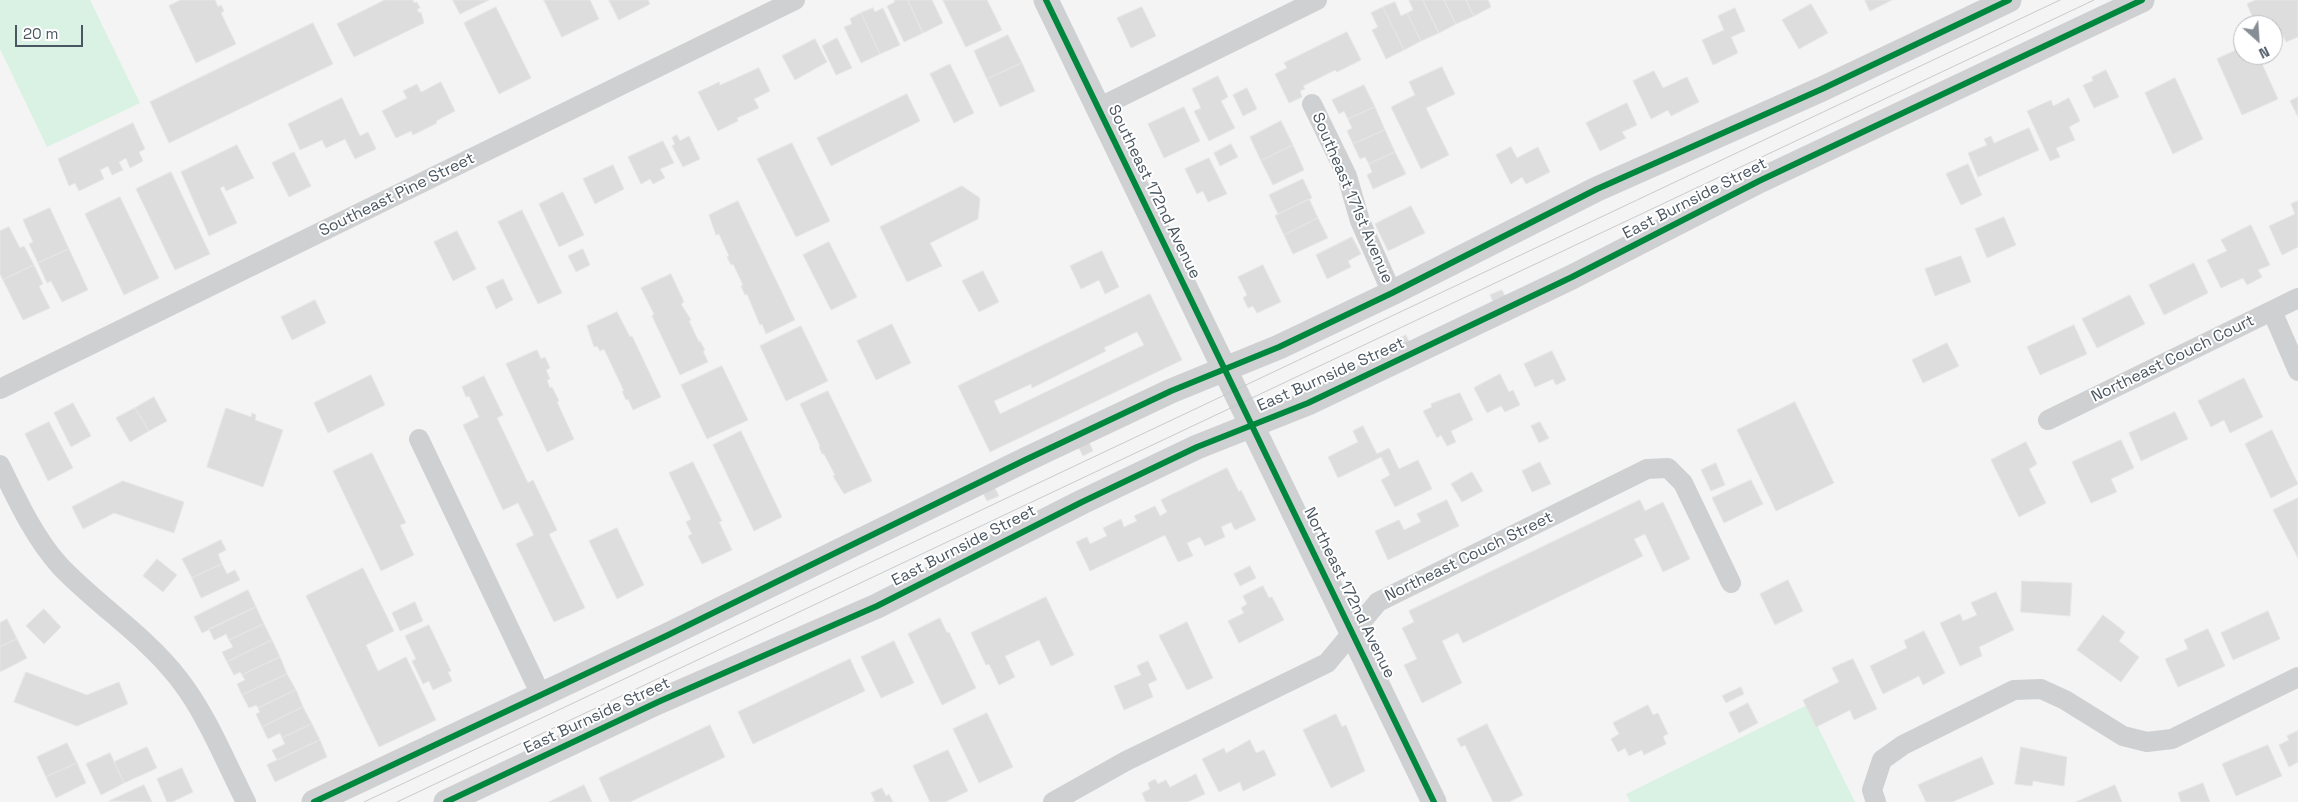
<!DOCTYPE html>
<html>
<head>
<meta charset="utf-8">
<style>
  body { margin:0 }
  #map { position:relative; width:2298px; height:802px; overflow:hidden; background:#f4f4f4; font-family:"Space Grotesk",sans-serif }
  canvas { display:block }
  .north { position:absolute; left:2233px; top:15px; width:50px; height:50px; box-sizing:border-box; background:#fff; border:1px solid #b7bbc0; border-radius:50%; rotate:154deg; font-size:14px; font-weight:700; line-height:20px; text-align:center; color:#4a5661 }
  .north::after { content:''; display:block; margin:auto; width:18px; height:22px; background:#868d94; clip-path:polygon(50% 0,100% 100%,50% 72%,0 100%) }
  .scale { position:absolute; left:15px; top:25px; width:68px; height:22px; box-sizing:border-box; border:2px solid #4a5661; border-top:0; padding-left:6px; font-size:15px; line-height:18px; white-space:nowrap; color:#4a5661; -webkit-text-stroke:4px #fff; paint-order:stroke }
</style>
</head>
<body>
<div id="map">
<canvas width="2298" height="802"></canvas>
<div class="north">N</div>
<div class="scale">20 m</div>
</div>
<script>
const ctx = document.querySelector('canvas').getContext('2d');
ctx.lineJoin = 'round';
function fill(path, color) { ctx.fillStyle = color; ctx.fill(path, 'evenodd'); }
function trace(path, color, width, dash) { ctx.strokeStyle = color; ctx.lineWidth = width; ctx.lineCap = dash ? 'butt' : 'round'; ctx.setLineDash(dash || []); ctx.stroke(path); }
function drawText(font, color, halo, rows, align = 'center') {
  ctx.font = font + ' "Space Grotesk",sans-serif'; ctx.lineWidth = 4; ctx.setLineDash([]); ctx.textBaseline = 'middle'; ctx.strokeStyle = halo; ctx.fillStyle = color; for (const [text, x, y, turn = 0] of rows) {
    ctx.save(); ctx.translate(x, y); ctx.rotate((+turn || 0) * Math.PI / 180); ctx.textAlign = isNaN(turn) ? turn : align; if (halo) ctx.strokeText(text, 0, 0); ctx.fillText(text, 0, 0); ctx.restore();
  }
}
fill(new Path2D(`
  M0,0H90L140,103L47,147L0,49Z
  M1807,705L1855,802H1630L1626,794Z`), '#d9f2e3');
const building = new Path2D(`
  M181,0H215L218,7L221,5L224,11L221,13L236,44L196,63L169,6Z
  M385,0H413L414,3L417,2L420,8L417,9L419,13L421,12L424,23L354,57L337,24Z
  M453,0H489L460,14Z
  M544,0H590L599,19L562,37Z
  M609,0H648L650,4L619,20Z
  M894,0H908L923,33L904,42L887,6L895,2Z
  M908,0H932L943,23L923,33Z
  M943,0H987L1002,30L966,47Z
  M1409,0H1423L1439,33L1421,41L1407,13L1413,10Z
  M1423,0H1444L1456,24L1439,33Z
  M1444,0H1466L1474,16L1456,24Z
  M1466,0H1488L1491,7L1474,16Z
  M1865,0H1892L1870,11Z
  M2256,0H2298V37L2286,42L2278,25L2273,28V25H2256L2247,4Z
  M1395,2L1401,16L1407,13L1421,41L1404,50L1383,7Z
  M1811,4L1828,33L1799,49L1782,20Z
  M496,7L531,78L499,94L464,23Z
  M1142,7L1156,36L1131,48L1117,18Z
  M1383,7L1404,50L1386,59L1372,30L1378,27L1371,13Z
  M873,8L875,12L883,8L900,45L880,54L861,13Z
  M1735,8L1745,31L1731,37L1738,53L1713,65L1702,40L1724,30L1718,16Z
  M861,13L880,54L861,63L844,27L852,24L850,19Z
  M313,23L333,64L169,143L150,102Z
  M1347,32L1361,60L1337,72L1335,70L1303,86L1305,89L1300,91L1302,97L1289,103L1275,74L1287,68L1284,63Z
  M1008,35L1022,63L987,79L974,51Z
  M837,38L852,68L836,75L822,46Z
  M815,39L827,62L795,80L782,56Z
  M2243,47V55H2258L2278,99L2242,115L2217,59Z
  M1022,63L1035,91L1000,107L987,79Z
  M950,64L974,113L954,123L930,74Z
  M1442,67L1455,94L1426,108L1449,155L1421,169L1391,107L1415,95L1409,82Z
  M759,68L770,91L754,99L759,108L737,118L738,121L718,131L698,92L719,82L720,85Z
  M2106,70L2119,97L2094,108L2083,85L2093,81L2092,77Z
  M1654,71L1663,88L1687,77L1699,102L1671,116L1668,110L1651,119L1633,81Z
  M1218,76L1228,97L1221,101L1235,128L1209,141L1194,111L1201,108L1192,89Z
  M2175,78L2203,139L2173,154L2145,93Z
  M441,82L455,111L436,121L437,123L413,135L411,131L396,138L382,111L407,98L403,91L417,84L421,92Z
  M1364,85L1375,107L1348,119L1344,111L1339,114L1332,100Z
  M1247,88L1257,109L1243,116L1233,95Z
  M907,94L920,121L831,166L817,138Z
  M2298,97V117L2290,101Z
  M342,98L360,136L368,132L376,149L355,159L345,139L326,148L322,140L300,150L288,124Z
  M2069,98L2080,121L2069,127L2075,140L2056,148L2060,157L2050,161L2027,111L2051,100L2053,106Z
  M1627,103L1637,125L1622,132L1626,138L1600,151L1586,123Z
  M1184,107L1200,141L1164,158L1148,124Z
  M1375,107L1385,130L1353,144L1347,131L1352,128L1348,119Z
  M1281,121L1293,145L1261,161L1250,137Z
  M133,123L145,149L139,152L143,161L130,168L126,158L119,162L123,170L112,175L108,166L100,170L104,179L79,191L75,183L69,186L58,159Z
  M2029,128L2039,150L1978,177L1968,153L1987,145L1984,139L1991,136L1994,143Z
  M1385,130L1395,152L1369,164L1365,157L1360,159L1353,144Z
  M677,135L680,141L689,136L700,159L683,167L672,146L675,144L672,138Z
  M663,141L674,163L660,169L665,178L653,184L650,179L641,184L628,157Z
  M792,143L830,221L796,237L757,159Z
  M1231,144L1238,157L1220,166L1214,153Z
  M237,145L254,178L226,191L224,186L220,188L237,223L209,236L181,172Z
  M1293,145L1304,170L1273,185L1261,161Z
  M1511,147L1517,158L1538,147L1550,172L1526,184L1522,177L1511,184L1496,155Z
  M294,152L311,186L289,197L272,163Z
  M1395,152L1406,174L1373,189L1367,175L1372,172L1369,164Z
  M1209,158L1227,194L1208,202L1203,191L1197,194L1185,169Z
  M1968,164L1982,195L1961,205L1946,174Z
  M613,165L624,189L595,204L583,179Z
  M171,172L210,254L175,270L136,189Z
  M1303,179L1312,198L1278,214L1269,195Z
  M962,186L980,198L978,219L930,243L942,266L907,282L880,227Z
  M563,192L584,235L559,247L539,204Z
  M120,197L159,278L124,295L85,214Z
  M1309,199L1318,218L1284,235L1275,216Z
  M738,201L795,320L766,334L762,324L760,325L747,294L745,295L741,286L743,285L733,264L731,265L727,257L729,256L719,234L716,235L709,215Z
  M2298,201V247L2282,255L2269,226L2295,214L2291,204Z
  M1411,206L1425,233L1388,251L1375,224Z
  M50,208L69,249L38,263L29,244L33,242L23,220Z
  M522,210L562,293L538,304L498,222Z
  M2004,217L2016,245L1987,258L1975,229Z
  M1318,218L1328,238L1293,254L1284,235Z
  M2251,225L2270,265L2258,270L2262,277L2247,285L2243,278L2221,288L2207,260L2227,251L2221,240Z
  M9,227L20,248L24,246L34,265L3,280L0,274V231Z
  M457,231L476,269L453,281L434,242Z
  M1352,237L1361,254L1348,261L1351,267L1327,279L1316,255Z
  M829,242L857,297L831,310L803,255Z
  M69,249L88,290L62,302L51,281L47,283L38,263Z
  M583,249L590,265L576,272L568,256Z
  M1102,251L1119,287L1105,294L1099,280L1081,289L1070,266Z
  M1961,256L1971,282L1935,296L1925,269Z
  M2194,263L2208,293L2164,315L2149,285Z
  M34,265L43,284L39,286L50,308L23,320L3,280Z
  M1263,265L1281,302L1257,313L1253,306L1248,308L1243,298L1247,295L1238,277Z
  M983,271L999,302L979,312L962,281Z
  M671,274L684,302L681,304L691,320L689,321L699,342L700,341L705,350L703,351L708,362L680,375L652,316L654,314L641,288Z
  M503,279L513,300L496,309L486,287Z
  M1502,290L1507,300L1495,306L1490,295Z
  M1150,294L1182,360L990,452L958,386ZM1137,332L1144,345L1000,414L994,401L1031,384L1032,388L1106,351L1104,348Z
  M2130,295L2145,324L2097,348L2082,319Z
  M315,300L326,323L292,340L281,317Z
  M617,312L630,337L632,336L661,397L633,410L628,399L626,400L622,391H624L604,349L600,351L597,346L594,347L587,326Z
  M892,324L911,363L876,380L857,341Z
  M2074,325L2087,354L2040,375L2027,347Z
  M801,326L828,381L786,401L760,346Z
  M1406,335L1411,345L1399,351L1394,341Z
  M1947,343L1959,366L1923,383L1912,360Z
  M537,350L541,359L545,357L550,368L546,370L550,379L547,380L550,388L552,387L559,401L557,402L574,439L547,452L506,364Z
  M1552,351L1566,380L1556,385L1553,379L1535,387L1524,364Z
  M722,366L748,420L707,439L681,385Z
  M1500,374L1509,392L1513,390L1520,405L1505,412L1501,406L1487,413L1474,388Z
  M371,375L385,405L328,433L314,403Z
  M484,376L503,415L497,418L528,483L533,480L557,530L549,534L585,608L554,622L516,544L534,535L518,503L503,510L463,425L479,417L469,396L466,397L462,387Z
  M2244,378L2263,417L2230,433L2224,420L2211,427L2198,401Z
  M828,391L872,481L844,494L833,476L835,475L824,454H822L819,447L820,446L800,404Z
  M1460,393L1473,420L1451,431L1456,442L1447,446L1441,435L1437,438L1423,411L1432,407L1431,404Z
  M154,397L167,421L149,431L135,408Z
  M1795,402L1834,483L1776,511L1737,430Z
  M73,403L91,436L71,447L54,413Z
  M135,408L149,431L130,442L116,418Z
  M226,408L251,417L252,413L256,415L255,420L283,430L263,487L207,467Z
  M2175,412L2188,439L2141,461L2129,433Z
  M49,422L73,468L48,481L25,434Z
  M1540,422L1549,438L1539,443L1531,426Z
  M1363,426L1377,454L1389,448L1399,469L1418,460L1432,489L1395,507L1381,480L1390,475L1381,457L1338,478L1328,457L1358,442L1353,431Z
  M2272,430L2298,484L2271,498L2245,444Z
  M741,431L782,517L754,531L713,445Z
  M2121,440L2134,468L2111,479L2117,492L2091,503L2072,462Z
  M1089,442L1093,451L1083,456L1078,446Z
  M2026,442L2037,464L2029,469L2046,503L2019,517L1991,460Z
  M372,453L406,523L400,525L414,555L381,571L333,471Z
  M693,462L722,521L719,522L732,550L702,564L688,536L692,534L686,522L691,519L669,473Z
  M1540,462L1551,484L1532,492L1522,471Z
  M1716,463L1725,485L1711,491L1701,470Z
  M1227,468L1239,492L1241,490L1256,520L1235,530L1231,522L1221,527L1225,537L1205,546L1200,537L1187,543L1193,556L1178,562L1165,535L1090,571L1076,542L1087,537L1090,544L1107,536L1103,528L1121,519L1124,527L1137,521L1134,516L1155,506L1160,516L1167,512L1161,500Z
  M1472,472L1483,491L1462,502L1451,484Z
  M1751,480L1763,504L1724,523L1712,498Z
  M123,481L184,502L174,533L114,513L83,529L72,507Z
  M994,486L999,496L987,501L982,491Z
  M2298,498V558L2273,510Z
  M1447,500L1459,526L1388,560L1375,531L1399,520L1404,530L1421,522L1417,514Z
  M1640,500L1645,511L1663,502L1690,559L1663,572L1645,534L1634,539L1643,556L1463,643L1458,633L1442,641L1462,683L1422,703L1404,665L1417,659L1402,628L1414,622L1409,611Z
  M617,528L644,585L617,599L589,541Z
  M221,540L226,550L218,554L222,564L192,578L182,559Z
  M157,559L177,575L163,592L143,576Z
  M222,564L227,574L235,570L240,580L201,598L192,578Z
  M1250,566L1256,578L1240,586L1234,574Z
  M363,568L394,631L366,645L378,671L406,657L436,720L379,747L306,596Z
  M1788,580L1803,611L1775,625L1760,594Z
  M2022,581L2072,583L2070,616L2021,612Z
  M1263,586L1269,598L1272,597L1284,620L1239,643L1228,621L1244,613L1241,608L1247,604L1243,596Z
  M248,590L256,607L202,633L194,617Z
  M1996,592L2014,630L1979,647L1982,656L1960,666L1940,623L1960,614L1963,621L1977,615L1971,603Z
  M1046,597L1074,655L1051,666L1039,640L1005,656L1015,677L999,685L989,664L986,665L971,633Z
  M415,602L423,621L400,631L392,613Z
  M256,607L264,624L229,640L226,634L214,640L209,629Z
  M44,609L61,627L44,644L26,626Z
  M2268,611L2280,639L2233,660L2221,633Z
  M2103,615L2125,632L2119,641L2139,657L2121,682L2077,650Z
  M940,618L947,633L949,632L976,688L942,705L908,634Z
  M7,619L17,639L0,647V623Z
  M1187,622L1213,678L1187,690L1159,636Z
  M264,624L272,640L227,662L222,652L233,647L229,640Z
  M429,625L451,671L448,672L452,681L433,690L429,681L423,684L412,661L416,659L405,636Z
  M2208,629L2225,666L2178,687L2165,659L2188,649L2184,640Z
  M1924,631L1945,673L1923,685L1919,676L1883,694L1870,666L1907,648L1904,641Z
  M17,639L27,658L0,672V647Z
  M272,640L280,657L242,675L240,672L234,675L227,662Z
  M894,641L914,683L881,698L861,657Z
  M280,657L287,674L242,695L237,684L245,680L242,675Z
  M850,659L865,691L753,744L738,712Z
  M1853,659L1877,709L1854,720L1850,710L1816,727L1803,700L1839,682L1832,668Z
  M1148,661L1157,680L1148,684L1153,697L1124,710L1114,686L1141,675L1137,666Z
  M26,672L87,695L119,682L128,704L77,726L14,702Z
  M287,674L296,690L258,708L256,705L249,708L242,695Z
  M1741,687L1744,694L1726,703L1722,696Z
  M296,690L303,707L262,727L256,714L260,712L258,708Z
  M1748,703L1758,723L1739,733L1729,713Z
  M1648,705L1653,715L1658,713L1668,734L1663,736L1666,744L1644,755L1642,750L1629,756L1625,748L1618,752L1611,739L1619,734L1613,723Z
  M303,707L312,724L282,738L280,733L268,739L262,727Z
  M987,713L1013,767L979,783L953,729Z
  M1336,714L1342,727L1346,725L1365,771L1331,788L1303,730Z
  M312,724L320,740L277,760L272,750L285,744L282,738Z
  M1487,724L1523,795L1509,802H1493L1465,745L1461,747L1457,739Z
  M710,725L725,757L630,802H610L599,778Z
  M2298,731V762L2289,767L2279,745L2289,740L2287,736Z
  M320,740L327,757L275,782L267,765Z
  M1250,740L1256,753L1264,750L1276,775L1243,791L1240,782L1219,792L1202,759L1224,748L1226,753Z
  M67,743L77,763L46,777L37,757Z
  M2268,745L2282,776L2236,796L2222,764Z
  M147,747L157,768L124,783L114,762Z
  M2021,747L2067,757L2064,786L2033,781L2032,786L2015,784Z
  M948,750L968,791L945,802H930L913,766Z
  M110,753L124,783L101,795L86,764Z
  M1982,757L1994,784L1952,802H1926L1918,785Z
  M77,763L86,783L56,798L46,777Z
  M182,768L193,792L172,802H167L157,779Z
  M1196,774L1205,794L1192,800L1186,802H1146L1142,793L1150,789L1148,783L1155,779L1158,784L1166,780L1170,787Z
  M2203,783L2210,802H2181L2178,793Z
  M144,785L152,802L109,801Z
  M584,785L592,802H549Z
  M2115,785L2122,802H2076Z
  M882,788L886,796L889,794L893,802H873L875,801L871,793Z`);
fill(building, '#ddddde');
trace(building, '#e5e6e7', 1);
trace(new Path2D(`
  M1312,104L1347,176L1360,221L1392,293
  M1098,108L1317,0
  M2272,311L2298,371
  M0,389L795,0
  M2048,420L2298,298
  M419,439L541,695
  M0,465C17,500 34,537 60,566C98,606 145,635 179,679C207,715 225,761 246,802
  M1053,802L1126,761L1327,663L1378,602L1647,469L1668,468L1683,483L1731,583
  M1876,802L1872,790L1882,760L1903,745L2014,690L2041,689L2065,700L2123,736L2147,742L2172,739L2298,677`), '#ced0d2', 20);
trace(new Path2D(`
  M1046,0L1434,802
  M314,802L666,636L1025,460L1171,391L1279,347L1392,293L1597,189L1822,89L2009,0
  M446,802L658,702L877,606L1082,502L1197,447L1308,403L1572,277L1759,181L2142,0`), '#ced0d2', 25);
trace(new Path2D(`
  M364,802L2060,0
  M397,802L2094,0`), '#c9cacc', 1);
trace(new Path2D(`
  M1046,0L1434,802
  M314,802L666,636L1025,460L1171,391L1279,347L1392,293L1597,189L1822,89L2009,0
  M446,802L658,702L877,606L1082,502L1197,447L1308,403L1572,277L1759,181L2142,0`), '#00873e', 6);
drawText('16px', '#4a5661', '#fff', [
  ["Southeast 172nd Avenue",1154,192,64],
  ["Southeast Pine Street",397,195,-26],
  ["Southeast 171st Avenue",1352,198,67],
  ["East Burnside Street",1695,199,-27],
  ["Northeast Couch Court",2173,359,-26],
  ["East Burnside Street",1331,375,-24],
  ["East Burnside Street",964,546,-27],
  ["Northeast Couch Street",1469,557,-26],
  ["Northeast 172nd Avenue",1349,593,64],
  ["East Burnside Street",597,716,-25]
]);
</script>
</body>
</html>
